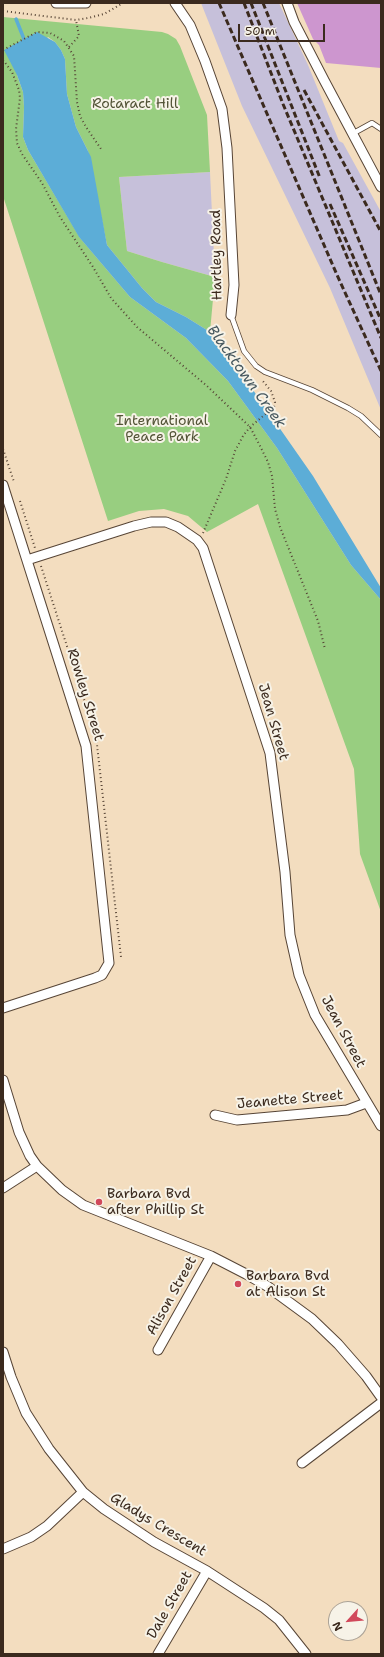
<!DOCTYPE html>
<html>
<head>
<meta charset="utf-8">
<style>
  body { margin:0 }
  #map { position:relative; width:384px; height:1657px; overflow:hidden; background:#f3ddbf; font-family:"Shantell Sans",sans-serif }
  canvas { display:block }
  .frame { position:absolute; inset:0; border:4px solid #3b2a1e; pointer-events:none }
  .north { position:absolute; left:328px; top:1601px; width:40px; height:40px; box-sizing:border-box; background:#f7f3e8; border:1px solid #aca397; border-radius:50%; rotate:243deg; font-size:11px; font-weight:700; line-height:16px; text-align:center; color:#3b2a1e }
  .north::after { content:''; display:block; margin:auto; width:14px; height:18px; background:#d1495b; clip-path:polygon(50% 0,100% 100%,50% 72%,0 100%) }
  .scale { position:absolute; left:238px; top:24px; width:87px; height:18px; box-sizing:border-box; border:2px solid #3b2a1e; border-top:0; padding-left:5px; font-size:12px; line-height:14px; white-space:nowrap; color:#3b2a1e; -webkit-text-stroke:3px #f7f3e8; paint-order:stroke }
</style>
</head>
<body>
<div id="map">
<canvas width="384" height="1657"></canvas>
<div class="frame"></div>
<div class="north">N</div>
<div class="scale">50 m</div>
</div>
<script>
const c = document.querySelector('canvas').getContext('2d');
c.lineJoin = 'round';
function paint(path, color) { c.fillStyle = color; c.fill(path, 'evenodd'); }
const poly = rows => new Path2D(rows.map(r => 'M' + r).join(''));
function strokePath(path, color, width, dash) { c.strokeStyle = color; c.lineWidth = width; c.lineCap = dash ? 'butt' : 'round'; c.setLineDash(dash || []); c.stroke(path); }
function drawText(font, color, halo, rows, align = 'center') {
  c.font = font + ' "Shantell Sans",sans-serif'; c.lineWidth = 4; c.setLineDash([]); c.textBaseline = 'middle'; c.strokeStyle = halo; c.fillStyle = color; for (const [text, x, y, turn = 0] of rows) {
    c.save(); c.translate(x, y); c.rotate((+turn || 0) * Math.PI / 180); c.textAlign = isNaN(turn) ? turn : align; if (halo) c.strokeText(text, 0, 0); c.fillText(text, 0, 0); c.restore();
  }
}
const industrial = poly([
  [201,3,279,3,308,65,339,141,343,143,381,212,381,410,330,288,242,106],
  [210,172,215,277,162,262,127,251,119,177]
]);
const green = poly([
  [3,17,162,32,168,34,176,39,180,46,207,115,210,172,119,177,127,251,162,262,215,277,210,332,186,317,156,302,142,288,107,245,88,151,76,127,67,94,65,59,61,50,55,42,48,37,17,75,23,92,24,107,23,137,28,150,80,238,130,297,186,338,228,381,277,448,351,565,381,600,381,912,360,854,354,769,258,504,207,532,188,516,164,509,139,511,108,521,3,196]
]);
const water = poly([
  [37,32,55,42,61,50,65,59,67,94,76,127,91,157,107,245,142,288,156,302,186,317,210,332,230,357,313,476,381,588,381,600,351,565,277,448,228,381,186,338,130,297,79,237,28,150,23,137,24,107,23,92,17,75,4,50]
]);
const stream = poly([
  [16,19,24,39,27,41]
]);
const building = poly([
  [297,3,380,3,380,16,381,16,381,68,326,63,319,45,313,39]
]);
const path = poly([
  [3,11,76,20,88,18,104,14,123,3],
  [69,47,79,36,76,20],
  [3,50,37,32,50,33,64,41,74,56,77,102,80,116,86,127,101,149],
  [3,60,12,72,19,90,20,98,16,129,17,143,22,154,42,183,60,217,93,267,111,298,137,327,207,386,250,427,258,442,268,462,272,476,275,509,280,527,318,621,325,649],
  [3,449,14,482],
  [20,501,35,548],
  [203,533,226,479,235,451,243,436,250,427,274,407,275,402,271,391,262,380],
  [41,566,96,736,121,957]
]);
const lane = poly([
  [352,134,372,123,381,129],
  [231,315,244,351,256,366,265,372,312,390,348,408,361,416,381,435]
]);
const street = poly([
  [56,3,86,3],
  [175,3,190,25,205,61,222,109,227,148,234,285,231,315],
  [287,3,294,22,324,80,381,187],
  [3,485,86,746,109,963,102,975,95,978,3,1008],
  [27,560,134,526,151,522,166,522,178,527,197,540,203,548,270,753,285,872,290,935,299,975,315,1015,381,1126],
  [3,1080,19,1132,30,1156,37,1166,62,1190,83,1205,211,1256,246,1274,267,1286,312,1319,338,1344,366,1376,381,1397],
  [215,1115,237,1120,347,1110,366,1103],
  [3,1188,37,1166],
  [158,1350,211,1256],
  [3,1352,11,1377,26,1413,49,1449,83,1492,104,1509,154,1542,207,1571,264,1608,279,1620,306,1654],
  [302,1463,381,1403],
  [3,1549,31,1537,47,1526,83,1492],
  [158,1654,207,1571]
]);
const rail = poly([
  [219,3,337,275,381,371],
  [244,3,283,104,381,338],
  [251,3,320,178],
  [263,3,381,295],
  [304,90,381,232],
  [330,204,381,320]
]);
const markers = [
  [99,1202,4,"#d1495b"],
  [238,1284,4,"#d1495b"]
];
const parkNames = [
  ["Rotaract Hill",135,104],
  ["International",162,421],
  ["Peace Park",162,437]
];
const streetNames = [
  ["Hartley Road",217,255,-91],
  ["Rowley Street",85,695,73],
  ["Jean Street",273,722,74],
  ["Jean Street",343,1032,62],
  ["Jeanette Street",290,1100,-5],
  ["Alison Street",172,1296,-61],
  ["Gladys Crescent",158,1525,31],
  ["Dale Street",170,1605,-60]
];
const poiNames = [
  ["Barbara Bvd",107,1194],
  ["after Phillip St",107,1210],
  ["Barbara Bvd",246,1276],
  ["at Alison St",246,1292]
];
const waterNames = [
  ["Blacktown Creek",246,377,54]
];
paint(industrial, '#c6c0da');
paint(green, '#98ce80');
paint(water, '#5cadd7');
strokePath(stream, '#5cadd7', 3.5);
paint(building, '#cd96cf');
strokePath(lane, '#574536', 6);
strokePath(street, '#574536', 11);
strokePath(path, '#574536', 2, [1, 3]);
strokePath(lane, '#fff', 4.5);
strokePath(street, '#fff', 9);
strokePath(rail, '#3b2a1e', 3, [6, 3]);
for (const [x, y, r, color] of markers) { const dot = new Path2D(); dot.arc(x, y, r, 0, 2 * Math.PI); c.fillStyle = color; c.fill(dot); strokePath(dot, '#f7f3e8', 1.5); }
drawText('14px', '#525336', '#f7f3e8', parkNames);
drawText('14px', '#3b2a1e', '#f7f3e8', streetNames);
drawText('14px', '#3b2a1e', '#f7f3e8', poiNames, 'left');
drawText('italic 15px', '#47585f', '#f7f3e8', waterNames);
</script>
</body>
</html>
